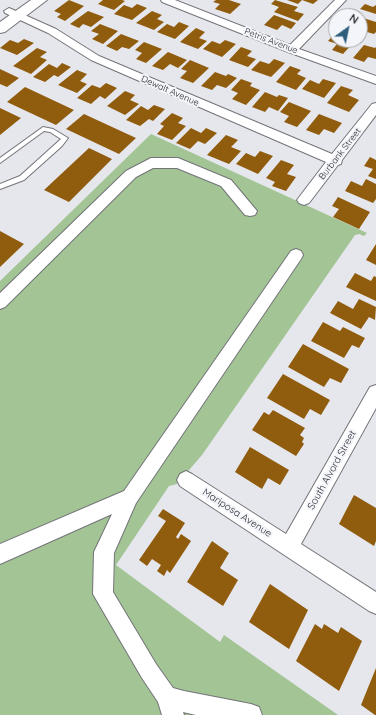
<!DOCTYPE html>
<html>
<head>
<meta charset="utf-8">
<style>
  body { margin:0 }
  #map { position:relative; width:376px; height:715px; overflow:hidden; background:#e6e7ec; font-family:Quicksand,sans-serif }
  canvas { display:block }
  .north { position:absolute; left:328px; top:8px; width:40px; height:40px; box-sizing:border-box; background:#f3f5fa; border:1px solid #a3a5a8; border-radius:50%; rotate:33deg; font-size:11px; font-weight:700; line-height:16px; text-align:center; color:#2b2c2d }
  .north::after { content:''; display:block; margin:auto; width:14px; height:18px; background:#2e5d7c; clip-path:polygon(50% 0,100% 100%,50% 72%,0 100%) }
</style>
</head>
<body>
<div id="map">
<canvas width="376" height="715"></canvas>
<div class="north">N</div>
</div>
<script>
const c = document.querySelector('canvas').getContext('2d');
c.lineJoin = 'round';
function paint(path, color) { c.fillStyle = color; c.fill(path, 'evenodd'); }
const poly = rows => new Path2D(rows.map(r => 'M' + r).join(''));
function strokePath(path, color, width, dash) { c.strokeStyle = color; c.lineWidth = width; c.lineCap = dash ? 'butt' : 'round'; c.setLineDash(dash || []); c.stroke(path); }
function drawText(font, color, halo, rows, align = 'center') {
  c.font = font + ' Quicksand,sans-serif'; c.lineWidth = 4; c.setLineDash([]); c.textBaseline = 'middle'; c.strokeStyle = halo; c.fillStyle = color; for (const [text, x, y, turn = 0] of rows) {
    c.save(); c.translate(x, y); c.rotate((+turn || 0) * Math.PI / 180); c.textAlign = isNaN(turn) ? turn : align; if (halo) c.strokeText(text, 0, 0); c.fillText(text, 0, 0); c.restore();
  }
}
const green = poly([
  [151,134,367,233,364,236,359,234,355,235,202,455,177,484,169,486,116,565,220,642,224,635,338,715,0,715,0,281]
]);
const building = poly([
  [69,0,84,6,65,21,57,17,61,14,54,11],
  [103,0,122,0,125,1,114,10,98,4],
  [216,0,229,0,241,4,230,14,215,9,220,4,213,2],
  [275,0,298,7,294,11,304,14,298,21,274,12,279,7,271,4],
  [287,0,318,0,313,4,302,0,298,4],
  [137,4,147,8,132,20,114,14,124,5,132,8],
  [365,4,373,7,376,5,376,14,360,9],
  [88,11,104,17,91,27,83,24,79,28,70,24],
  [152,11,162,15,157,19,164,22,154,30,136,23],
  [274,15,296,23,291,29,282,25,277,30,264,25],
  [360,17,376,22,376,32,374,34,360,30],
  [179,22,189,26,175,39,157,32,167,24,174,27],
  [100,24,118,31,103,44,92,39,99,34,91,31],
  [196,28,205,32,199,38,207,41,198,49,180,42],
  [335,33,336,40,355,41,343,54,332,50,337,44,328,41],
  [121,34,139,41,129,49,122,47,117,51,106,46],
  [24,39,34,43,17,55,0,48,10,40,18,43],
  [225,40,236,44,222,57,203,49,212,41,220,44],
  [144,42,162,49,146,63,136,59,142,53,135,50],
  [364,45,375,48,376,47,376,59,368,57,364,62,353,58],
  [241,47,252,51,247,56,256,59,248,67,229,60],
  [37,48,47,52,40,57,47,60,31,74,13,66],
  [168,52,187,60,178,68,170,64,163,70,152,66],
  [274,59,285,63,271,77,251,70,260,61,269,64],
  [190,60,209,68,193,83,180,78,187,71,181,69],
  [62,63,71,67,58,77,54,75,45,82,33,77,49,64,57,68],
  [290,66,301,70,297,74,306,78,296,90,276,82],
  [0,69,19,78,7,87,0,84],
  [77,70,87,74,80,81,87,84,77,93,58,85],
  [215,72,226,76,228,74,237,78,226,88,217,85,212,90,201,86],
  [241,79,252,83,250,86,260,90,246,105,232,99,238,93,231,90],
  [323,79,336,83,324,98,302,89,310,80,319,84],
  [106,83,117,88,105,99,100,96,91,104,77,98,92,85,100,88],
  [341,86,353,90,348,95,359,100,349,112,327,103],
  [25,87,74,110,56,125,7,102],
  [125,91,135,95,130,100,139,104,125,115,107,106],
  [265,92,277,97,279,95,288,98,278,111,269,107,265,112,252,107],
  [289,102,311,111,297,127,284,122,289,116,280,112],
  [154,105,165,109,153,121,149,119,140,126,126,120,141,106,148,110],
  [0,108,21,118,0,135],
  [172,113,183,118,178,123,186,126,172,140,157,134,164,126,160,124],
  [84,114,136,138,119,154,66,129],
  [319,114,342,123,334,133,324,129,319,135,306,130],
  [191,128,201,133,206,128,217,133,205,144,198,141,190,149,176,143],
  [226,135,238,140,231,147,241,151,229,164,207,155],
  [89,148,112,159,69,202,44,190],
  [260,151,273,156,258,174,236,164,246,153,255,157],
  [370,157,376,160,376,179,368,176,373,169,364,166],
  [281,160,294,165,287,174,296,177,286,191,272,186,275,182,266,178],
  [366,179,376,184,376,199,373,203,345,191,351,181,362,186],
  [338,197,370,212,359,229,333,217,339,209,332,206],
  [0,231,24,244,0,267],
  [376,244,376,265,366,260],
  [355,273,371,281,374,276,376,277,376,301,346,287],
  [359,299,376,307,375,320,369,317,361,329,330,313,338,301,353,309],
  [323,322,340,331,343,327,365,338,359,348,352,345,344,358,311,341],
  [303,344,349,369,341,383,330,378,324,387,288,367],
  [283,374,330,400,321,415,310,409,304,419,267,398],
  [273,410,305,428,300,435,304,438,302,442,304,444,296,456,252,430,264,412,269,415],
  [250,447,289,470,280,485,268,478,262,489,235,472],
  [354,495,376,508,376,541,374,546,339,524],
  [163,509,185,523,176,537,178,539,181,534,191,541,170,573,167,570,164,576,157,571,161,565,152,559,147,566,139,560,166,521,158,516],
  [212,541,229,553,220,568,238,580,223,606,187,582],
  [270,584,308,610,289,649,249,622],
  [315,624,322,629,324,624,338,633,341,627,362,641,339,691,296,661],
  [376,668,376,715,375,715,361,705]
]);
const lane = poly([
  [43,127,53,129,68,138,62,146,24,180,0,189,0,184,20,176,61,139,50,132,44,131,0,163,0,158,43,127]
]);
const street = poly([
  [161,0,175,0,290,45,335,0,346,0,299,49,376,76,376,84,288,52,162,2,161,0],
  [9,8,56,29,99,56,332,154,372,104,376,103,376,115,342,160,341,164,338,165,309,203,304,205,299,203,297,200,326,162,91,60,48,33,5,13,4,11,9,8],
  [151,158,178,158,231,180,257,211,255,215,250,216,245,215,221,186,177,168,153,168,136,177,5,307,0,309,0,293,126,171,151,158],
  [296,249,301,251,303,255,301,259,136,503,114,553,113,592,156,664,173,688,184,691,251,704,259,707,262,715,196,715,183,712,184,715,162,715,158,702,142,678,93,594,94,552,112,514,0,564,0,544,124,491,291,251,296,249],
  [376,385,376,408,301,544,376,592,376,614,369,611,180,486,177,480,180,474,186,471,192,474,286,534,370,387,376,385]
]);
const secondary = poly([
  [31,0,47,0,5,32,0,33,0,22,31,0]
]);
const farStreetnames = [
  ["Petris Avenue",271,41,21],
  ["Dewalt Avenue",170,91,24],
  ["Burbank Street",340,154,-52]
];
const streetNames = [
  ["South Alvord Street",332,470,-61],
  ["Mariposa Avenue",237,513,33]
];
paint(green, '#a3c494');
paint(building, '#905c0e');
strokePath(lane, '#737479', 2);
strokePath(street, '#737479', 2);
strokePath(secondary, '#737479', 2);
paint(lane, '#fff');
paint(street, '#fff');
paint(secondary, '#fff');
drawText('9px', '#2b2c2d', '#f3f5fa', farStreetnames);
drawText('10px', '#2b2c2d', '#f3f5fa', streetNames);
</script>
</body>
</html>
